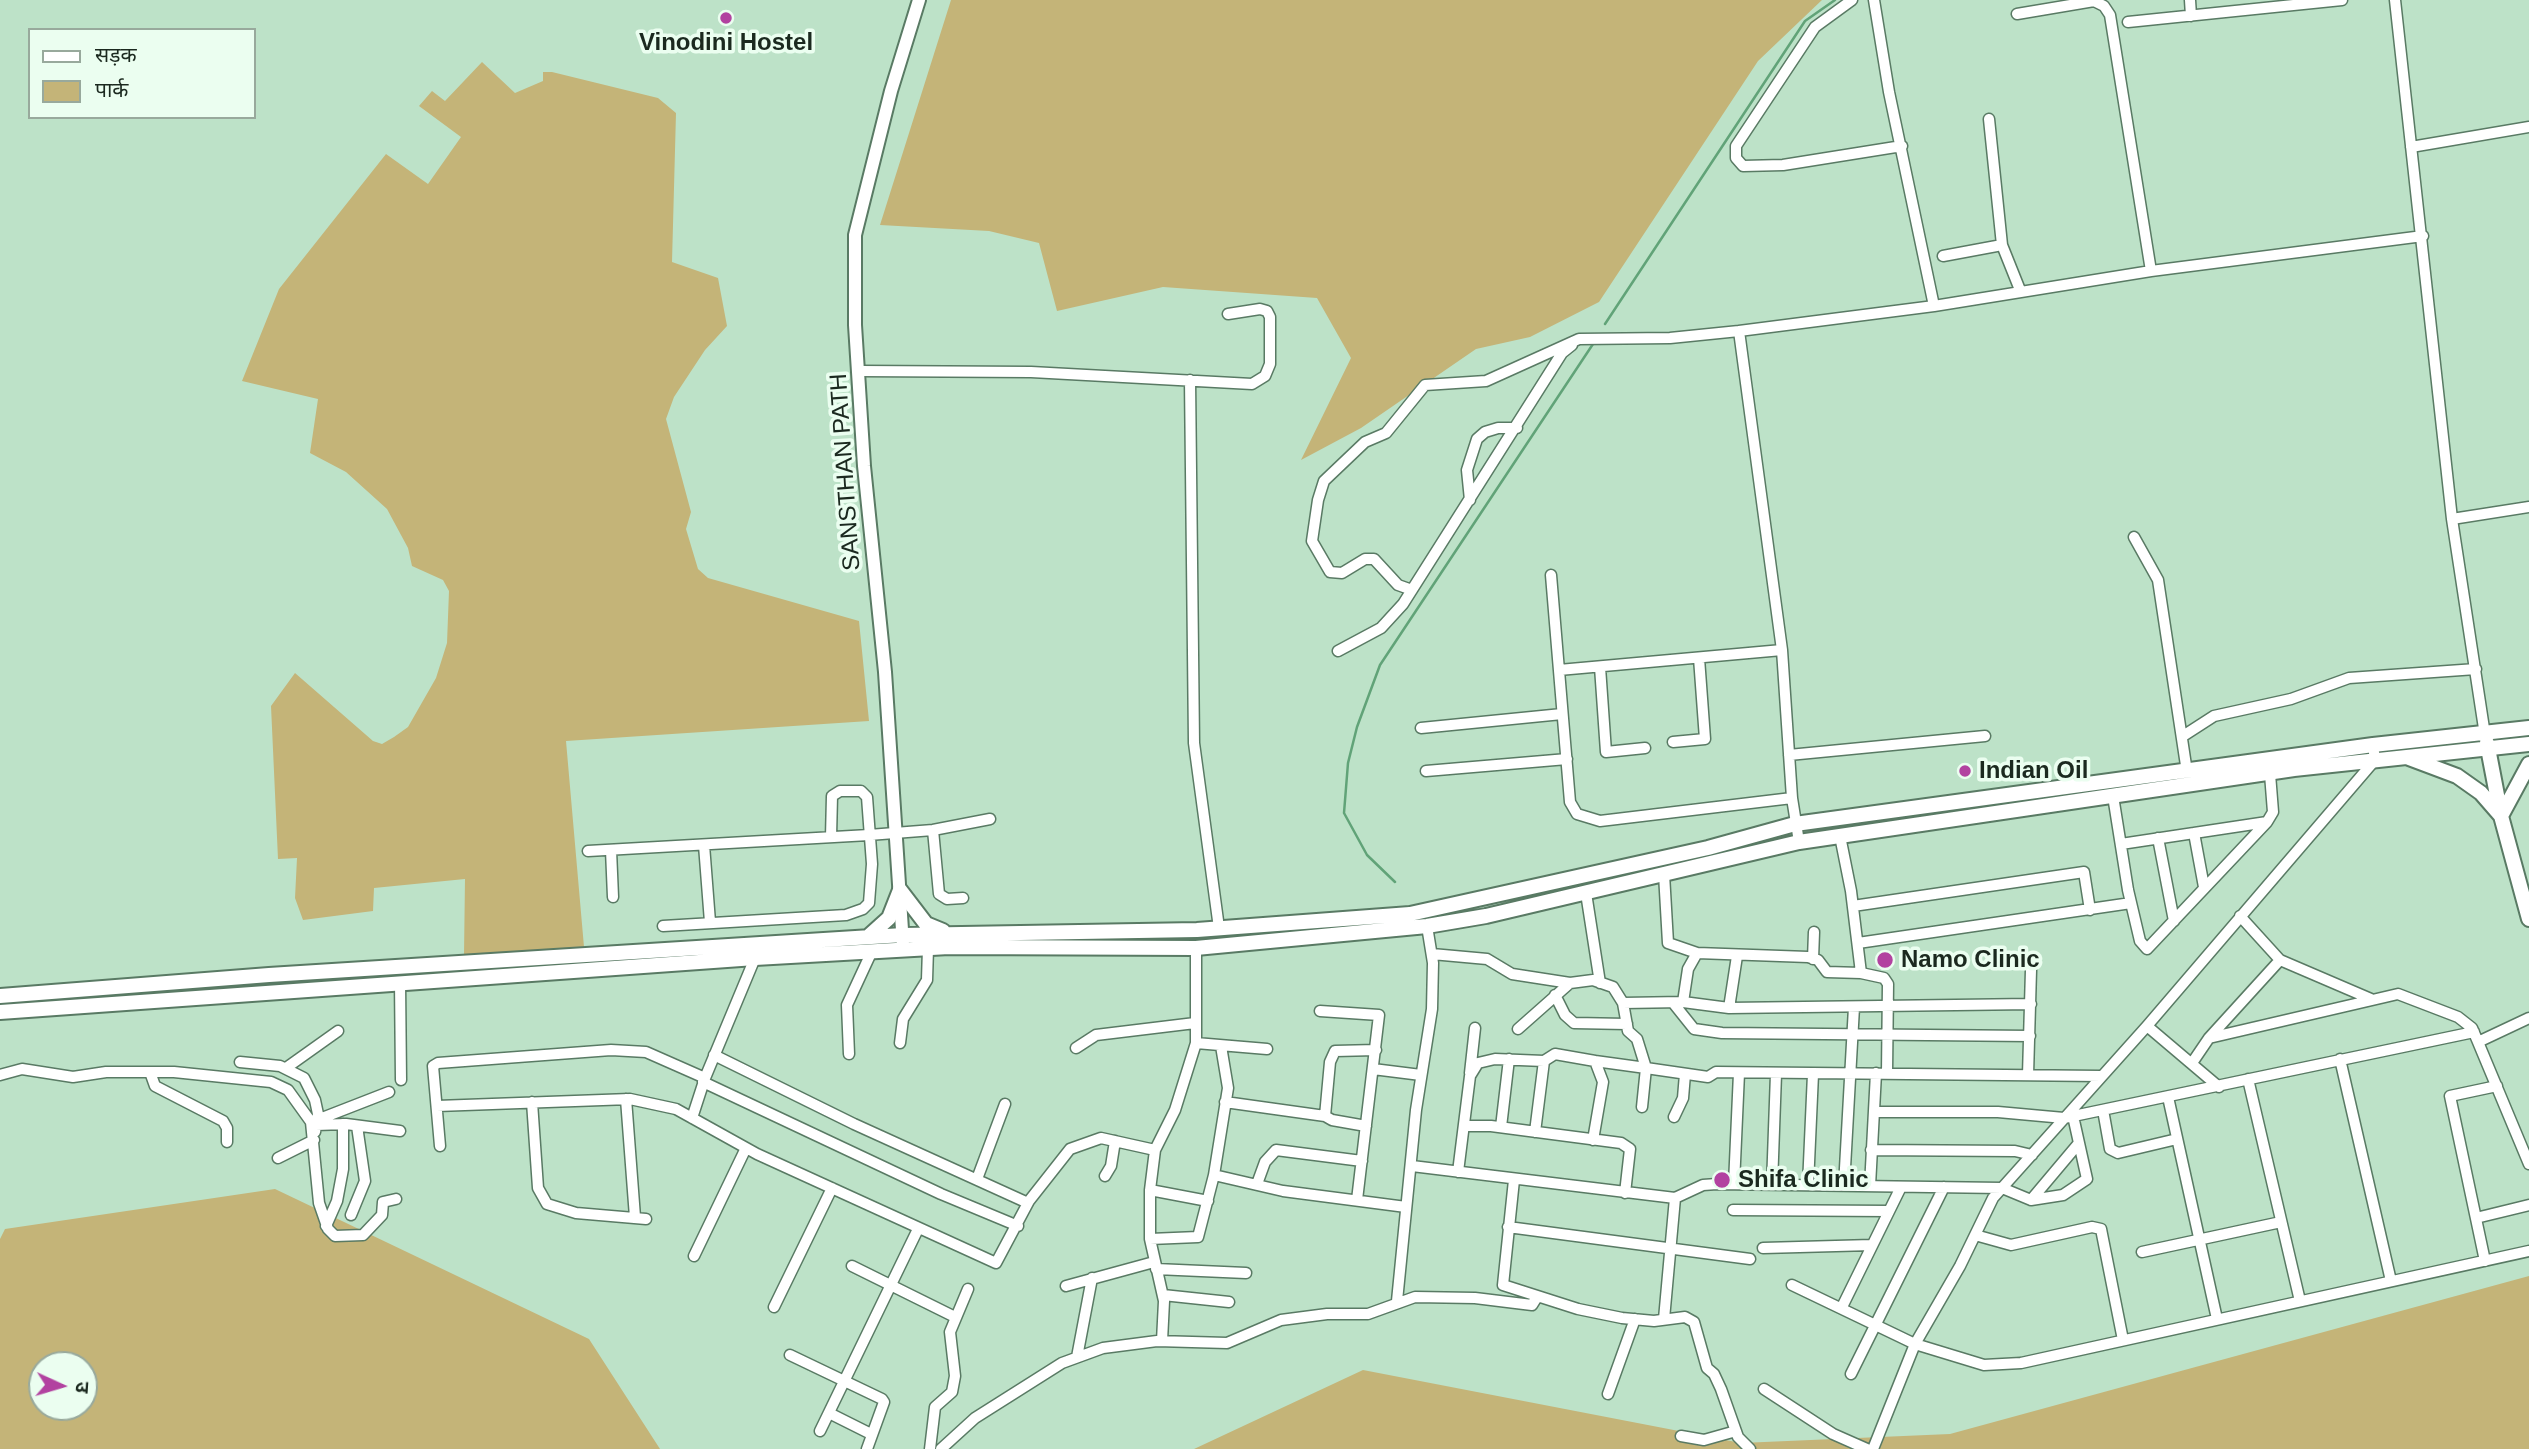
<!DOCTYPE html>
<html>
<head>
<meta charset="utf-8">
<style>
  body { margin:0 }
  #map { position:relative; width:2529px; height:1449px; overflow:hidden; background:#bde2c8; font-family:Arial,"Noto Sans Devanagari",sans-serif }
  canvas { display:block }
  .legend { position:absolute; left:28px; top:28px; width:228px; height:91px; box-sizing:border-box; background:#ebfef0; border:2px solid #98a99c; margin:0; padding:9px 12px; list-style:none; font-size:21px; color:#1b291f }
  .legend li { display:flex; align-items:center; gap:14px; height:35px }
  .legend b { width:35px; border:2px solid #98a99c }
  .north { position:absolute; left:28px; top:1351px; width:70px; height:70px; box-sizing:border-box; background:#ebfef0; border:2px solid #98a99c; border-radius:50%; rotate:94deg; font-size:19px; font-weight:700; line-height:28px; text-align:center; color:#1b291f }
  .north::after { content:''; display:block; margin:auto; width:24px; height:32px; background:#b242a0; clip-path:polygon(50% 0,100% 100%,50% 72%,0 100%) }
</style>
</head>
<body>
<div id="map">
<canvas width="2529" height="1449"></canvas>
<ul class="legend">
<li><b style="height:9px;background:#fff"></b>सड़क</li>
<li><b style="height:19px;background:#c4b478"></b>पार्क</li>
</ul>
<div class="north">उ</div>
</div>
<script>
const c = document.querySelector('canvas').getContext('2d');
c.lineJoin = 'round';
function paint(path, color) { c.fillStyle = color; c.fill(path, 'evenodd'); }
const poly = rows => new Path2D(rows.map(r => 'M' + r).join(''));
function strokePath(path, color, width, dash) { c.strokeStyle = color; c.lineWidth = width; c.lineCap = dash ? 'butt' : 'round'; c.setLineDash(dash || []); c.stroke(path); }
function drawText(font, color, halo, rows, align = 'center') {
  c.font = font + ' Arial,sans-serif'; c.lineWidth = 7; c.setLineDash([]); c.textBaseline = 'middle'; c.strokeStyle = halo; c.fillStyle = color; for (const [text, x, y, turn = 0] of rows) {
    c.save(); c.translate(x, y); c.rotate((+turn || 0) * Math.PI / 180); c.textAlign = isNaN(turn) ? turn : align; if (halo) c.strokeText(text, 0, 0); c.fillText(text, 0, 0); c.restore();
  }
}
const green = poly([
  [951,0,1822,0,1758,61,1599,302,1530,337,1476,349,1361,428,1301,460,1351,358,1317,298,1163,287,1057,311,1039,243,989,231,880,225],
  [482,62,515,93,543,81,543,72,552,72,658,98,676,113,672,262,718,278,727,326,705,350,674,397,666,419,691,512,686,529,698,569,708,578,859,621,869,721,566,741,584,947,464,955,465,879,374,888,373,911,303,920,295,898,297,858,278,859,271,706,295,673,373,741,382,744,394,737,408,727,436,678,447,643,449,591,443,580,412,566,408,548,387,509,346,472,310,453,318,399,242,381,279,289,386,154,428,184,461,137,419,106,432,91,445,101],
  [275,1189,589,1339,660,1449,0,1449,0,1239,5,1229],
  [42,1365,84,1365,84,1407,42,1407],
  [2529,1276,2529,1449,1194,1449,1363,1370,1741,1443,1950,1434]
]);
const stream = poly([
  [1605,324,1805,21,1835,0],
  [1395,882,1367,855,1344,813,1348,763,1357,727,1380,665,1593,344]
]);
const minor = poly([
  [1852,0,1815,27,1736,146,1736,158,1743,166,1783,165,1902,146],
  [1874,0,1889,92,1934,306],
  [2190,0,2191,16],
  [2395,0,2452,519,2485,735],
  [2017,14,2094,1,2104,6,2110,15,2151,271],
  [2128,22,2342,0],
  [1989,119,2002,245,2020,290],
  [2411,147,2529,127],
  [1943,256,2002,245],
  [860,371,1031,372,1252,384,1265,376,1270,364,1270,317,1267,311,1260,309,1228,314],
  [1190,380,1194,743,1219,928],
  [1470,500,1467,470,1477,439,1485,432,1498,428,1517,428],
  [2452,519,2529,507],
  [2134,537,2158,580,2187,772],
  [1551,575,1570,802,1577,814,1600,821,1792,798],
  [1412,590,1398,585,1374,559,1365,559,1342,573,1330,572,1312,541,1318,500,1324,481,1365,442,1386,433,1425,385,1486,381,1579,339,1670,338,1739,331],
  [1338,651,1381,628,1403,604,1562,353,1572,345],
  [1600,667,1606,752,1645,748],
  [1559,670,1782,650],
  [1421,728,1562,714],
  [2183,736,2214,716,2291,699,2349,678,2476,669],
  [1673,742,1705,739,1699,658],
  [1789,755,1985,736],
  [1426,771,1567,759],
  [2113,796,2128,890,2140,941,2147,949,2267,822],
  [933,830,939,894,947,899,963,898],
  [2194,833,2204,887],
  [1840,836,1851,891,1861,973],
  [2158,838,2174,921],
  [1799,842,1792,798,1782,650,1739,331,1934,306,2151,271,2423,236],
  [2121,844,2267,822,2273,812,2270,774],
  [704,845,710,922],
  [611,850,613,897],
  [588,851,869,835,933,830,990,819],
  [1664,874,1668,943,1697,953],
  [1586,893,1600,983],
  [1853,906,2084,872,2090,910],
  [2240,916,2280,960],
  [663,926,846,915,863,909,869,903,872,864,867,797,861,791,840,791,832,796,831,837],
  [1858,943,2131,903],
  [1432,954,1487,959,1512,974,1570,983],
  [1813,959,1814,932],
  [400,982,401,1080],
  [1555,995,1565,1015,1574,1023,1627,1024],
  [1683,1002,1688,969,1697,953,1808,957,1818,960,1827,972,1861,973,1884,978,1888,984,1887,1073],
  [1623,1003,1683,1002,1729,1008,2031,1004],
  [1674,1004,1694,1029,1722,1033,2030,1036],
  [1729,1008,1737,956],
  [1320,1011,1379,1015,1357,1200],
  [2147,1026,2219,1087],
  [1518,1029,1570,983,1593,980,1613,987,1623,1003,1628,1031,1637,1039,1646,1068,1708,1077,1716,1072,2101,1076],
  [2209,1038,2398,994,2458,1017,2472,1028,2478,1042,2529,1018],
  [2478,1042,2529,1164],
  [900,1043,903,1019,927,980,928,948],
  [1196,1043,1267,1049],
  [1076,1048,1096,1035,1195,1023],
  [849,1054,847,1005,872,951],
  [714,1055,854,1124,1028,1203],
  [2340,1059,2391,1281],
  [1544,1061,1555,1054,1595,1061,1603,1082,1593,1140],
  [1595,1061,1646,1068,1642,1107],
  [240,1062,280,1066,304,1078,315,1100,318,1114,315,1132],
  [2192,1063,2209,1038,2280,960,2371,999],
  [286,1068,338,1031],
  [1373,1069,1421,1075],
  [150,1072,155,1086,223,1121,227,1128,227,1142],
  [1470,1073,1475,1028],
  [0,1075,22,1069,73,1077,106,1072,174,1072,271,1082,288,1090,311,1122,319,1203,328,1229,335,1236,363,1235,382,1215,383,1202,396,1199],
  [2028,1075,2031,970],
  [2248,1079,2300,1301],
  [703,1082,941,1194,1018,1226],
  [2168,1097,2217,1319],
  [626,1099,635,1217],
  [532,1102,538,1188,547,1204,576,1213,646,1219],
  [1225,1102,1325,1116],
  [437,1106,630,1099,676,1109,757,1154,996,1263,1029,1201,1070,1149,1101,1138,1155,1150],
  [2103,1110,2110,1149,2118,1153,2177,1139],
  [1875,1112,1998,1112,2064,1118,2474,1032],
  [1674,1117,1683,1098,1685,1074],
  [692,1118,705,1078,755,958],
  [317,1120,389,1092],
  [316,1125,346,1124,400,1131],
  [1366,1126,1332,1120,1325,1116,1330,1062,1335,1051,1376,1050],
  [1465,1126,1491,1126,1621,1143,1630,1149,1625,1193],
  [1501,1127,1509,1059],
  [440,1146,433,1066,438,1063,611,1050,646,1052,705,1078],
  [1871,1150,2015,1151,2032,1155],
  [278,1158,314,1140],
  [1412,1166,1675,1198,1703,1185,1717,1184,2002,1188,2031,1200,2063,1195,2087,1179,2073,1116],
  [1458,1172,1470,1076,1478,1063,1495,1059,1544,1061,1535,1132],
  [1214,1175,1283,1191,1406,1207],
  [1105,1176,1111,1166,1115,1141],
  [977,1179,1005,1104],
  [1514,1180,1503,1285,1578,1309,1622,1318,1654,1321,1685,1317,1694,1322,1707,1368,1714,1374,1721,1389,1738,1437,1750,1449],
  [1257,1184,1265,1162,1276,1150,1362,1161],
  [1734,1184,1739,1073],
  [1772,1185,1776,1074],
  [1808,1185,1813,1074],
  [1844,1186,1854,1007],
  [1870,1186,1876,1073],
  [1150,1190,1208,1201],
  [2031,1200,2079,1143],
  [1733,1210,1889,1211],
  [351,1215,365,1181,357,1126],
  [2476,1218,2529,1205],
  [326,1226,337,1201,343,1169,343,1124],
  [1508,1227,1750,1259],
  [1975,1235,2011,1245,2092,1227,2101,1229,2123,1340],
  [1150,1239,1198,1237,1214,1175,1228,1088,1221,1046],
  [1763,1248,1872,1245],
  [2142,1252,2281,1222],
  [694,1256,746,1148],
  [2485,1261,2450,1096,2497,1086],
  [852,1266,955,1317],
  [1156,1269,1246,1273],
  [1792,1285,1915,1344,1984,1365,2021,1363,2529,1251],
  [1066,1286,1154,1262],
  [1163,1295,1229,1302],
  [1397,1301,1416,1110,1432,1009,1433,963,1427,926],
  [774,1307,832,1188],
  [1842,1307,1901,1187],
  [1664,1319,1675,1198],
  [1162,1341,1164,1301,1150,1239,1150,1190,1155,1150,1175,1110,1196,1043,1196,948],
  [790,1355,882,1399,884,1402,867,1449],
  [1077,1357,1092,1278],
  [1851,1374,1944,1187],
  [1764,1389,1833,1434,1867,1449],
  [1608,1394,1635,1319],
  [829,1413,871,1434],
  [820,1431,918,1229],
  [1681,1436,1704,1440,1736,1431],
  [930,1449,935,1407,952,1392,955,1376,950,1332,968,1289],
  [941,1449,975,1418,1062,1363,1103,1348,1157,1341,1227,1343,1281,1320,1327,1314,1368,1314,1415,1297,1475,1298,1532,1305,1537,1297],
  [1873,1449,1915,1344,1960,1266,1993,1198,2147,1026,2375,760,2373,745]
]);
const tertiary = poly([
  [903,945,885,672,864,466,855,325,855,235,891,91,919,0]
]);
const secondary = poly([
  [2487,743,2501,816,2529,919],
  [2409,758,2457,776,2481,793,2501,816,2529,764],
  [900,890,926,924,943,931],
  [869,936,889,918,900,890],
  [0,996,269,975,903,935,1197,930,1410,914,1708,848,1795,824,2373,745,2529,728],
  [0,1012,755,958,949,947,1196,948,1427,926,1486,916,1799,842,2294,769,2529,744]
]);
const markers = [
  [726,18,7,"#b242a0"],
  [1965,771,7,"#b242a0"],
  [1885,960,9,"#b242a0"],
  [1722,1180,9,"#b242a0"]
];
const poiNames = [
  ["Vinodini Hostel",726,43,"center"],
  ["Indian Oil",1979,771],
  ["Namo Clinic",1901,960],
  ["Shifa Clinic",1738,1180]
];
const streetNames = [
  ["SANSTHAN PATH",846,472,-94]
];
paint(green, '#c4b478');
strokePath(stream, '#61a378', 2.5);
strokePath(minor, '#597a64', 13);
strokePath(tertiary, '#597a64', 16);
strokePath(secondary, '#597a64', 18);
strokePath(minor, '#fff', 10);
strokePath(tertiary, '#fff', 12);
strokePath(secondary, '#fff', 14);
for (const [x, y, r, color] of markers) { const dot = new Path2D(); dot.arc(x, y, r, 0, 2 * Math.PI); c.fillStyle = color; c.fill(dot); strokePath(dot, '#ebfef0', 2.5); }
drawText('bold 24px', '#1b291f', '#ebfef0', poiNames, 'left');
drawText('24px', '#1b291f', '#ebfef0', streetNames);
</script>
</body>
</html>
